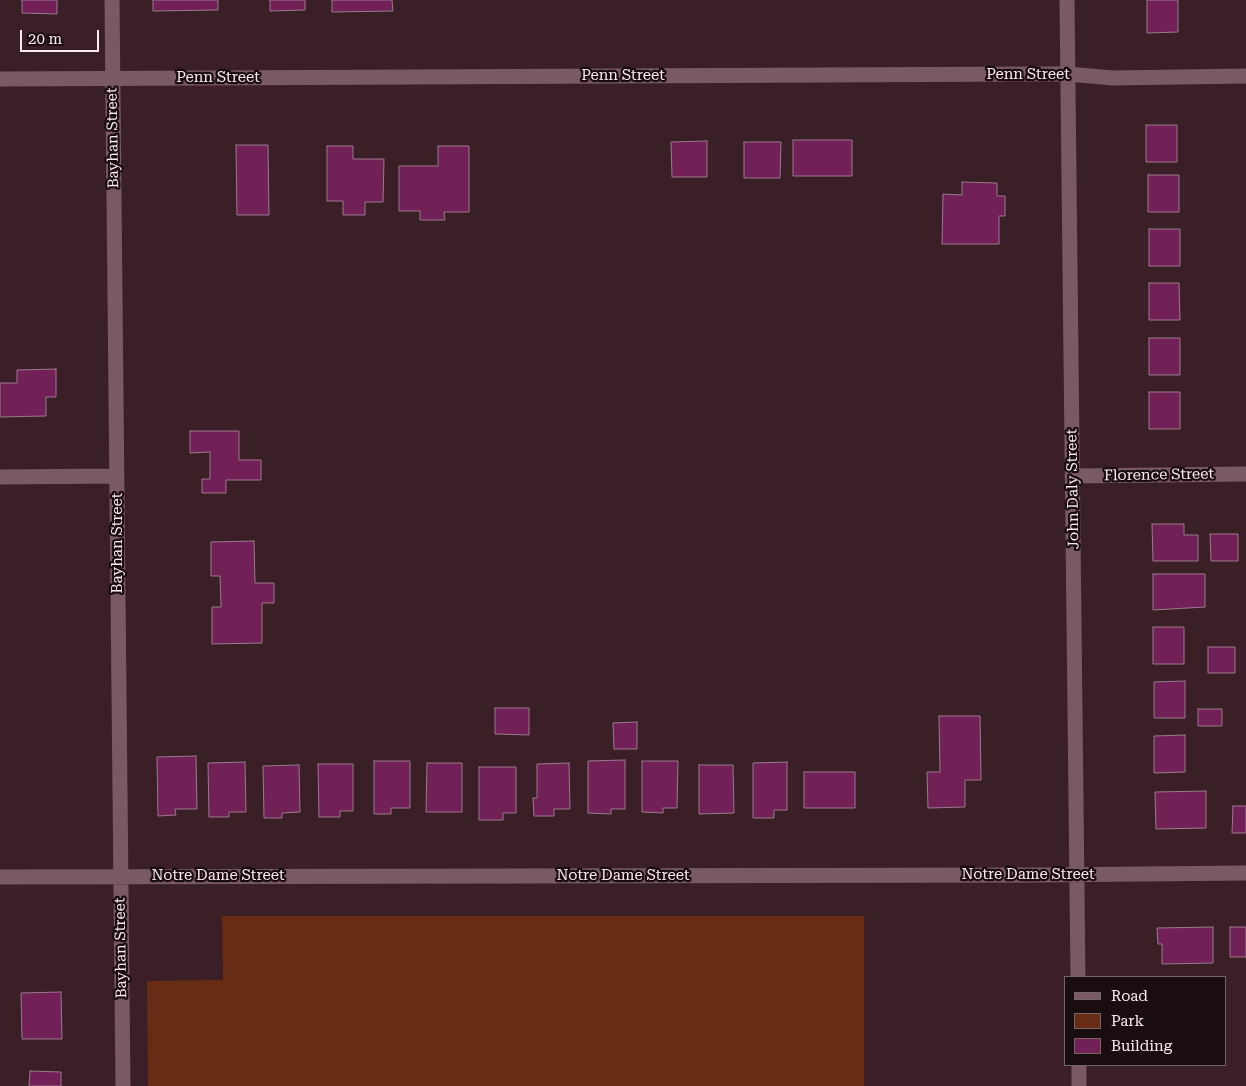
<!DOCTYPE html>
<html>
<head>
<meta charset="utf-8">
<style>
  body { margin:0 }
  #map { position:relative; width:1246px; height:1086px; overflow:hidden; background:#3a1f26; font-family:"Roboto Serif",serif }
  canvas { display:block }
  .legend { position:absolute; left:1064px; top:976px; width:162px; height:90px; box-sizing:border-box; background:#1a0d10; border:1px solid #756569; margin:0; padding:6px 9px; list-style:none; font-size:15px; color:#fdeaee }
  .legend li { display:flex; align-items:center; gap:10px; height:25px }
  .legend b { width:25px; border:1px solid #756569 }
  .scale { position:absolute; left:20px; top:30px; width:79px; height:22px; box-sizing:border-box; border:2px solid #fdeaee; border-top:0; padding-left:6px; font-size:15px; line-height:18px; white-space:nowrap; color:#fdeaee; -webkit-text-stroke:4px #1a0d10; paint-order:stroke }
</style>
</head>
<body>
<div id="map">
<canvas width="1246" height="1086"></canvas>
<ul class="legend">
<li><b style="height:6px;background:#7a5a62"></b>Road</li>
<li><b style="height:14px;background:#672c13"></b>Park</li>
<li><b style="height:14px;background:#722157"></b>Building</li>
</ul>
<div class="scale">20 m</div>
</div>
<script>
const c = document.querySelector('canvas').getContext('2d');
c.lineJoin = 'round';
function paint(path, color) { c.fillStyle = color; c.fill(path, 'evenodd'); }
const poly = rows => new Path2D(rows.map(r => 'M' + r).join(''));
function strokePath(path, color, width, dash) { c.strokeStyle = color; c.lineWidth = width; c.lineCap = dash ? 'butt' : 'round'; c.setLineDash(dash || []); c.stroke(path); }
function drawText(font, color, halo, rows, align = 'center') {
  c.font = font + ' "Roboto Serif",serif'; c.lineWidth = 4.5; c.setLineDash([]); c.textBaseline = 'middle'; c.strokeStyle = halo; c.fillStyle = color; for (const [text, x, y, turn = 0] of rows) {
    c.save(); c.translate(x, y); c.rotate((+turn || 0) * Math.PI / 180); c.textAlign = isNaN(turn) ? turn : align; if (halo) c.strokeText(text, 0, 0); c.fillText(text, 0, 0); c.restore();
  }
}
const green = poly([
  [222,916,864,916,864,1086,148,1086,147,981,223,980]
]);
const building = poly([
  [22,0,57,0,57,14,22,13,22,0],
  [153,0,218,0,218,10,153,11,153,0],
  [270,0,305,0,305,10,270,11,270,0],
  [332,0,392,0,393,11,332,12,332,0],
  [1147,0,1178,0,1178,32,1147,33,1147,0],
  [1146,125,1177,125,1177,162,1146,162,1146,125],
  [793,140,852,140,852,176,793,176,793,140],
  [707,141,707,177,672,177,671,142,707,141],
  [744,142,781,142,780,178,744,178,744,142],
  [236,145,268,145,269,215,237,215,236,145],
  [327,146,353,146,353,159,384,159,383,202,365,202,365,215,343,215,343,201,327,201,327,146],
  [438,146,469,146,469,212,444,212,445,220,420,220,420,211,399,211,399,166,438,166,438,146],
  [1148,175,1179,175,1179,212,1148,212,1148,175],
  [962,182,997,183,997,196,1005,196,1005,216,999,216,999,244,942,244,943,194,962,195,962,182],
  [1149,229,1180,229,1180,266,1149,266,1149,229],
  [1149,283,1179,283,1180,320,1149,320,1149,283],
  [1149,338,1180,338,1180,375,1149,375,1149,338],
  [56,369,56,397,46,397,46,416,0,417,0,383,17,383,17,370,56,369],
  [1149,392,1180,392,1180,429,1149,429,1149,392],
  [190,431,239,431,239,460,261,460,261,480,226,480,226,493,202,493,202,479,210,479,210,452,190,453,190,431],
  [1152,524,1184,524,1184,535,1198,535,1198,561,1153,561,1152,524],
  [1210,534,1238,534,1238,561,1211,561,1210,534],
  [254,541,255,583,274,583,274,603,262,603,262,643,212,644,212,607,221,607,220,576,211,576,211,542,254,541],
  [1153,574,1205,574,1205,607,1153,610,1153,574],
  [1153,627,1184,627,1184,664,1153,664,1153,627],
  [1208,647,1235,647,1235,673,1208,673,1208,647],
  [1185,681,1185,718,1154,718,1154,682,1185,681],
  [495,708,529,708,529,735,495,734,495,708],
  [1198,709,1222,709,1222,726,1198,726,1198,709],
  [939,716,980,716,981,780,965,780,965,807,928,808,927,772,940,772,939,716],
  [637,722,637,749,614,749,613,723,637,722],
  [1185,735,1185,772,1154,773,1154,736,1185,735],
  [196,756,197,809,175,809,176,815,158,816,157,757,196,756],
  [625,760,625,809,611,809,611,814,588,813,588,761,625,760],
  [374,761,410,761,410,808,391,808,391,814,374,814,374,761],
  [642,761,678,761,677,808,663,808,663,813,642,812,642,761],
  [245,762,246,812,229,812,229,817,209,817,208,763,245,762],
  [787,762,787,810,774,810,774,818,753,818,753,763,787,762],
  [427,763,462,763,462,812,426,812,427,763],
  [569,763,570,809,554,809,554,816,534,816,533,798,537,798,537,764,569,763],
  [318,764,353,764,353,811,340,811,340,817,319,817,318,764],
  [299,765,300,812,282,813,282,818,264,818,263,766,299,765],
  [699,765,733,765,734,813,699,814,699,765],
  [479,767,516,767,516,813,503,813,503,820,479,820,479,767],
  [804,772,855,772,855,808,804,808,804,772],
  [1206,791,1206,828,1156,829,1155,792,1206,791],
  [1233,806,1246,806,1246,833,1232,833,1233,806],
  [1213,927,1213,963,1162,964,1162,944,1158,944,1157,928,1213,927],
  [1230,927,1246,927,1246,957,1230,957,1230,927],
  [61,992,62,1039,22,1039,21,993,61,992],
  [30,1071,61,1072,61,1086,29,1086,30,1071]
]);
const street = poly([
  [112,0,123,1086],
  [1067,0,1078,977],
  [0,79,1029,74,1068,74,1113,78,1246,76],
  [1072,476,1246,474],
  [0,477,117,476],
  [0,877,1038,875,1246,873],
  [1079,1065,1079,1086]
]);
const streetNames = [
  ["Penn Street",1028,75],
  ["Penn Street",623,76],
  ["Penn Street",218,78],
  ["Bayhan Street",113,138,-91],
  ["Florence Street",1159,475,-1],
  ["John Daly Street",1073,489,-91],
  ["Bayhan Street",118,543,-90],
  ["Notre Dame Street",1028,875],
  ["Notre Dame Street",218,876],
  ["Notre Dame Street",623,876],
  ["Bayhan Street",121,948,-91]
];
paint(green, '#672c13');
paint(building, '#722157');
strokePath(building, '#997b8c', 1);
strokePath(street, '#7a5a62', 15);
drawText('15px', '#fdeaee', '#1a0d10', streetNames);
</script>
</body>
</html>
